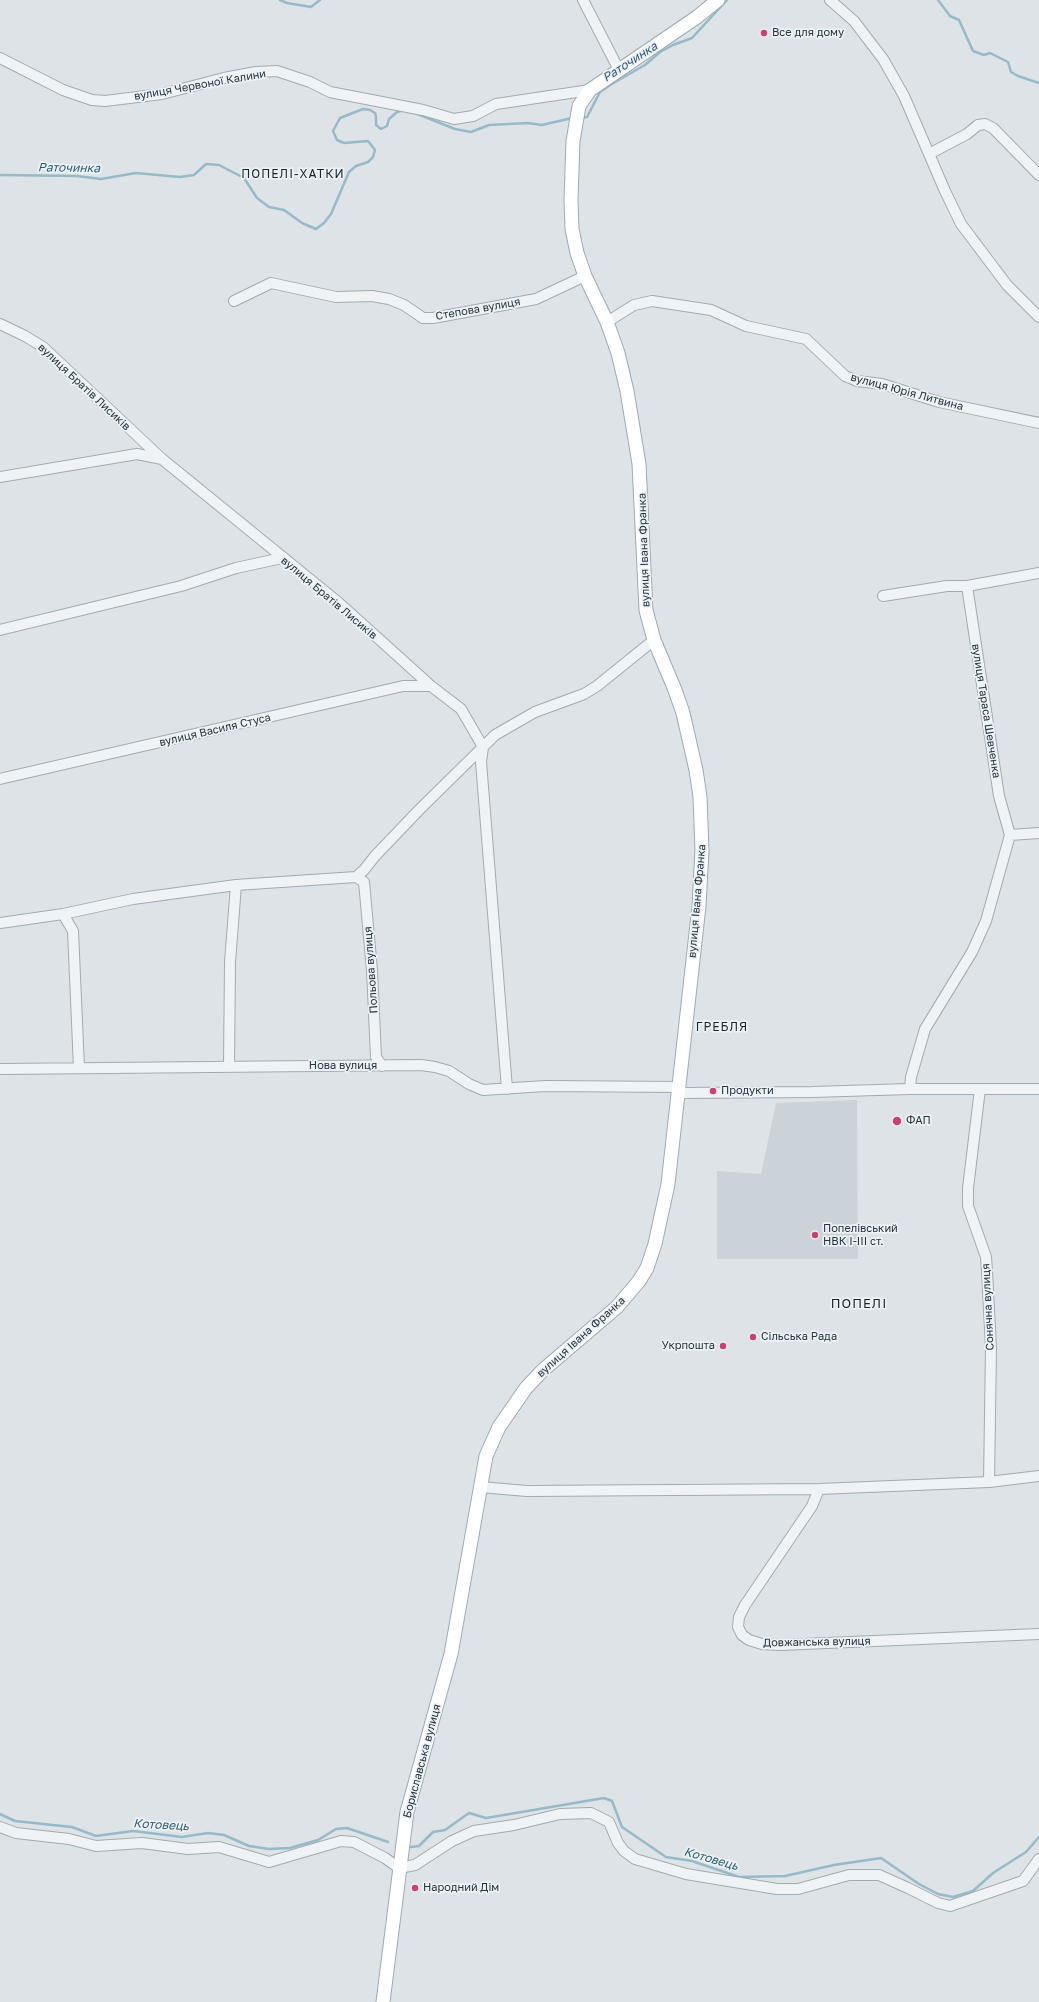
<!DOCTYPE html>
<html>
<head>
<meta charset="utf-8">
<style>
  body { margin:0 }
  canvas { display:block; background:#dde3e7 }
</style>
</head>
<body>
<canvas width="1039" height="2002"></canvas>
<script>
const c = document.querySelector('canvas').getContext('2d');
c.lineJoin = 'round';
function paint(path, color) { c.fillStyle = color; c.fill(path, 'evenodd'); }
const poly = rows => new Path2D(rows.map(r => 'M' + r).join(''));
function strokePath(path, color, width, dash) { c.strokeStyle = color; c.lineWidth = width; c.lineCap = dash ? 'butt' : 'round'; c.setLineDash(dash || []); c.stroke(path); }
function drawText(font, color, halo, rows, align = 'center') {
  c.font = font + ' "Golos Text",sans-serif'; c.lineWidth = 3.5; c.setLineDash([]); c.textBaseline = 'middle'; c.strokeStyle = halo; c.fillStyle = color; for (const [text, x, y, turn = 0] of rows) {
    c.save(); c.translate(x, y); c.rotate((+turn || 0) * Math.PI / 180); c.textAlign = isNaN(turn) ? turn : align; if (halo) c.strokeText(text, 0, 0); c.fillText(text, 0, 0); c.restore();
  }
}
const built = poly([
  [857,1100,858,1259,717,1259,717,1171,761,1174,776,1103]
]);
const stream = poly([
  [280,0,287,3,311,7,320,0],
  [938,0,950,16,959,20,973,51,984,55,990,53,1008,62,1011,72,1018,76,1039,83],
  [415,113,455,129,471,132,489,125,528,123,542,125,572,118],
  [581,118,587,117,600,92,610,85,645,65,660,52,673,45,692,38,727,0],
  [0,175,77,176,101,179,136,173,180,177,194,175,206,164,219,165,244,178,257,198,269,207,284,210,302,223,316,229,324,223,331,214,349,172,356,166,368,162,373,157,375,150,368,141,344,143,337,140,333,131,340,118,363,109,370,110,375,113,376,117,376,125,381,129,387,126,389,119,397,112,405,110],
  [0,1814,15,1821,72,1827,96,1836,133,1831,182,1837,208,1833,224,1835,249,1846,269,1849,290,1848,318,1840,336,1829,347,1828,388,1842],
  [411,1847,419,1846,433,1832,445,1830,469,1813,486,1818,604,1798,612,1801,622,1827,666,1857,692,1861,739,1877,785,1876,834,1865,881,1858,919,1884,938,1894,953,1897,973,1891,993,1873,1026,1852,1039,1837]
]);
const minor = poly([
  [583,0,619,70],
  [830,0,854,21,883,59,904,96,945,191,961,224,1007,285,1039,317],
  [0,58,63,90,92,100,105,101,162,94,224,78,256,72,277,71,310,82,330,92,423,110,454,119,473,116,496,104,590,90],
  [929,154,967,134,978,125,985,124,993,128,1039,175],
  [234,301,271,283,336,297,372,296,389,299,404,305,423,318,433,318,536,299,585,276],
  [607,322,634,305,652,301,711,310,746,326,806,339,845,376,857,381,882,384,939,402,1039,423],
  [0,324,25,336,43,347,162,459],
  [0,477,137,454,162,459,339,603,431,686,461,709,483,747,419,810,375,856,364,870,356,877,236,885,133,899,63,914,0,923],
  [883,596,947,586,967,586,1039,573],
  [0,630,181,586,236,568,282,558],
  [0,779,403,686,431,686],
  [1010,835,1039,833],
  [356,877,364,882,372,970,376,1057,382,1066],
  [63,914,73,931,79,1068],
  [229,1066,230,962,236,885],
  [0,1069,421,1065,435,1067,449,1071,469,1084,483,1090,545,1086,680,1087],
  [507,1089,481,762,483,747,495,735,535,712,584,694,597,686,654,640],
  [910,1089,911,1077,925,1029,972,952,986,921,1010,835,999,796,967,586],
  [980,1089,968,1188,968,1206,986,1257,987,1271,991,1348,989,1482],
  [679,1093,812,1092,910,1089,1039,1089],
  [480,1487,527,1491,819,1489,989,1482,1039,1476],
  [819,1489,812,1506,745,1605,739,1617,738,1627,742,1635,749,1640,762,1644,780,1645,1039,1634],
  [0,1827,16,1833,69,1839,96,1846,142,1843,188,1849,219,1847,269,1862,341,1841,354,1842,385,1858,399,1868,415,1865,452,1841,474,1831,514,1825,560,1814,591,1813,609,1822,618,1843,624,1851,635,1859,686,1874,777,1889,798,1889,849,1875,879,1875,908,1888,938,1903,950,1906,1023,1881,1039,1859]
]);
const major = poly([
  [383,2002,407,1812,451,1654,486,1456,499,1427,526,1388,543,1370,617,1307,639,1281,647,1268,655,1244,668,1184,699,906,702,850,700,797,696,770,683,713,675,690,654,640,646,610,639,464,627,391,618,353,607,322,585,276,577,253,572,229,571,200,573,141,579,106,590,90,697,17,718,0]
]);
const markers = [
  [764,33,4,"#cf3f75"],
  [713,1091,4,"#cf3f75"],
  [897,1121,5,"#cf3f75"],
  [815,1235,4,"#cf3f75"],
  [753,1337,4,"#cf3f75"],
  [723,1346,4,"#cf3f75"],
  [415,1888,4,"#cf3f75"]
];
const poiNames = [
  ["Все для дому",772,33],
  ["Продукти",721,1091],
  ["ФАП",906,1121],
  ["Попелівський",823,1229],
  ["НВК І-ІІІ ст.",823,1242],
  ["Сільська Рада",761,1337],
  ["Укрпошта",715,1346,"right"],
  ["Народний Дім",423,1888]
];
const streetNames = [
  ["вулиця Червоної Калини",200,85,-10],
  ["Степова вулиця",478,309,-10],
  ["вулиця Братів Лисиків",84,387,43],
  ["вулиця Юрія Литвина",907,392,15],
  ["вулиця Івана Франка",644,550,-92],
  ["вулиця Братів Лисиків",329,598,40],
  ["вулиця Тараса Шевченка",986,711,81],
  ["вулиця Василя Стуса",215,730,-13],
  ["вулиця Івана Франка",697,901,-85],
  ["Польова вулиця",371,970,-94],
  ["Нова вулиця",343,1066],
  ["Сонячна вулиця",988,1307,-93],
  ["вулиця Івана Франка",581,1337,-42],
  ["Довжанська вулиця",817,1642,-1],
  ["Бориславська вулиця",422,1761,-75]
];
const waterNames = [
  ["Раточинка",630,62,-33],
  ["Раточинка",69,168,1],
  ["Котовець",161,1825,3],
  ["Котовець",711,1859,16]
];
const neighbourhoodNames = [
  ["ПОПЕЛІ-ХАТКИ",293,174],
  ["ГРЕБЛЯ",722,1027]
];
const quarterNames = [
  ["ПОПЕЛІ",859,1304]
];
paint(built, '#cbd3d9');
strokePath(stream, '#97bac8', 2.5);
strokePath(minor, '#a2abb1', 12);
strokePath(major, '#9caab3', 15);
strokePath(minor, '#eff3f5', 10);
strokePath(major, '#fff', 13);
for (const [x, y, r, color] of markers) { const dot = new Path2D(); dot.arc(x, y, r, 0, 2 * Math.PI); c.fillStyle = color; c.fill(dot); strokePath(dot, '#ecf2f5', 1.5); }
drawText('11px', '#26343e', '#ecf2f5', poiNames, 'left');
drawText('11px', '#26343e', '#ecf2f5', streetNames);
drawText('italic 12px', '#305c72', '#ecf2f5', waterNames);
c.letterSpacing = '1px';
drawText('12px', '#19252e', '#ecf2f5', neighbourhoodNames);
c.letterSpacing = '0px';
c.letterSpacing = '1px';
drawText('13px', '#19252e', '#ecf2f5', quarterNames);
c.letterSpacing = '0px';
</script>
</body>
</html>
